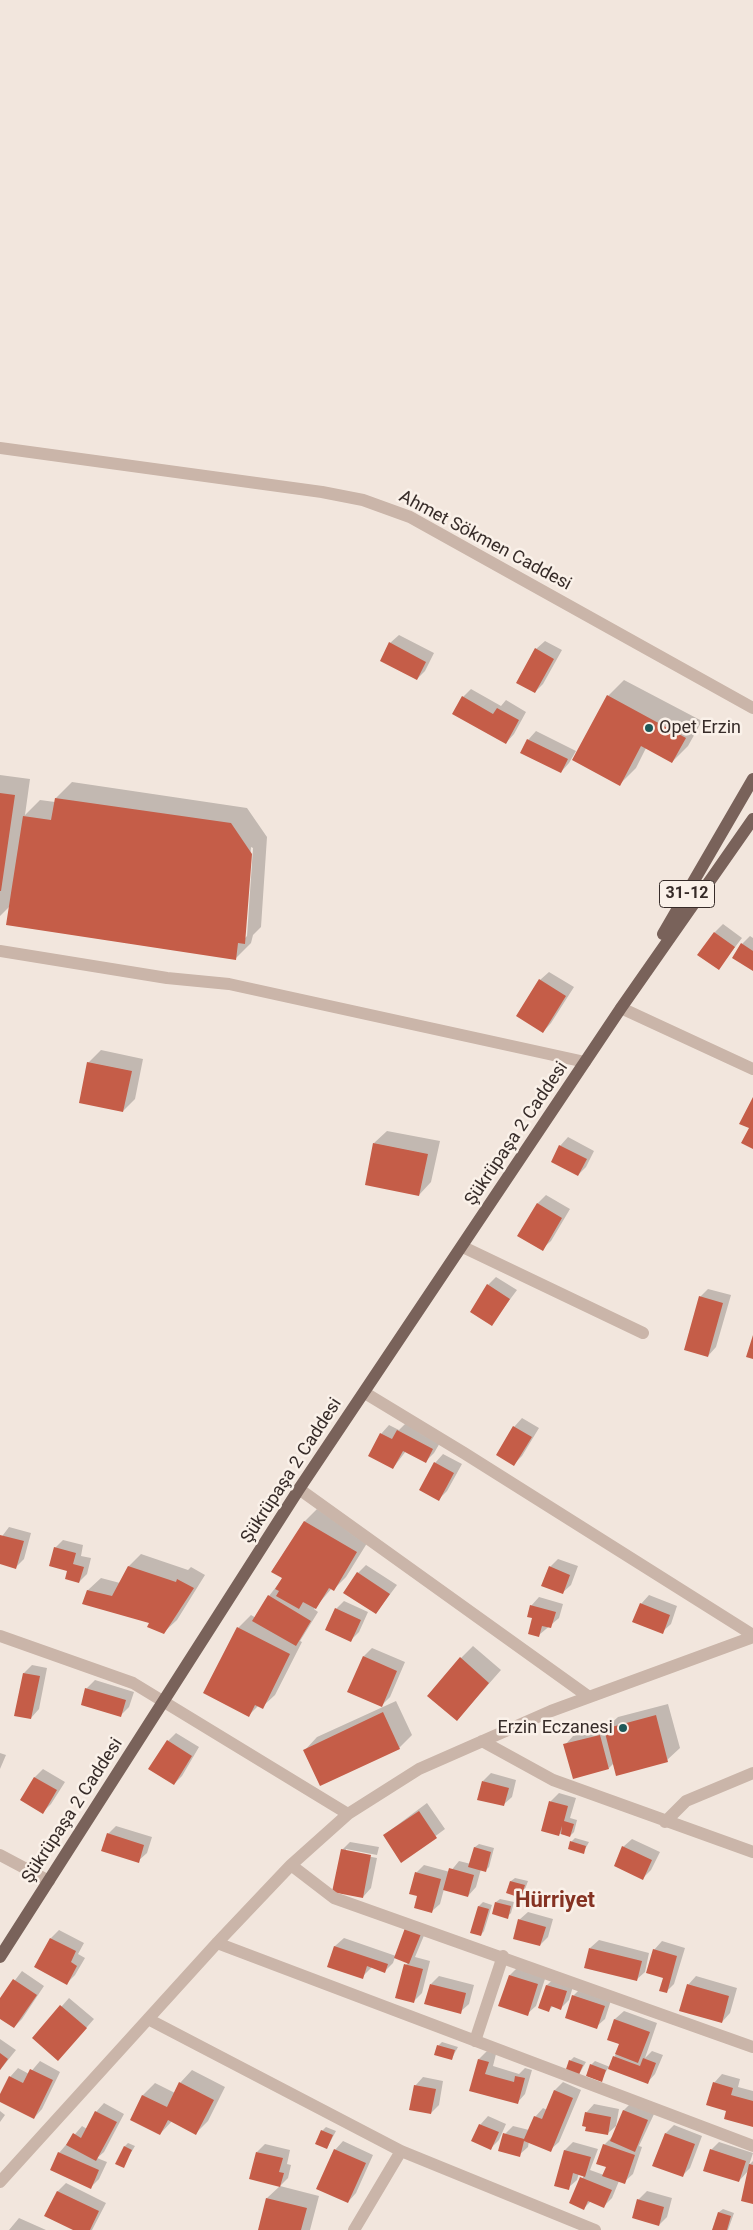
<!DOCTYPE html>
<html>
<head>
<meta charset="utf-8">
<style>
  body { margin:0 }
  canvas { display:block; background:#f2e6dd }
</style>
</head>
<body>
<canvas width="753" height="2230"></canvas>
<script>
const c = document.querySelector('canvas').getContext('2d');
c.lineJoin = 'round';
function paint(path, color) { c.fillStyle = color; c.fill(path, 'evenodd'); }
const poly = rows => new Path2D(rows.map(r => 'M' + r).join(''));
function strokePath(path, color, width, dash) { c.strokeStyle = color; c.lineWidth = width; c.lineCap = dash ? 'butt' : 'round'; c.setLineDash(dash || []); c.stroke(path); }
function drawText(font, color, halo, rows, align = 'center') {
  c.font = font + ' Roboto,sans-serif'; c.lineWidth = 5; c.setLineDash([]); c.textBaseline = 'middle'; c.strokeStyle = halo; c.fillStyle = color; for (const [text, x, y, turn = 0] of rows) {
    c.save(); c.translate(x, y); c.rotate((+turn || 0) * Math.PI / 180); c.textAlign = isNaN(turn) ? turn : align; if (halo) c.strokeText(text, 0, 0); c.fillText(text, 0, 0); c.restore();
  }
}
const shadow = poly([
  [399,635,434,653,425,671,417,679,390,643],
  [545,641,562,650,543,684,535,692,536,649],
  [624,680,702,721,688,746,672,762,646,748,636,768,620,784,608,696],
  [471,689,501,706,506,700,526,712,514,734,506,743,463,697],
  [536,731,576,751,569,763,561,772,528,740],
  [0,775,30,779,25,815,40,800,55,802,56,798,72,782,247,808,267,837,261,927,253,935,251,943,235,959,10,906,0,916],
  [251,847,253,848,247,936,244,939],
  [723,924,742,938,719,968,715,932],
  [750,936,753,938,753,970,742,944],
  [549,972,574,987,551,1023,543,1032,518,1016,540,980],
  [101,1050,143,1059,135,1099,123,1111,88,1063],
  [387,1131,440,1141,431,1182,419,1195,374,1143],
  [568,1137,594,1151,586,1167,578,1175,560,1146],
  [546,1195,570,1209,551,1241,542,1249,519,1235,538,1203],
  [496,1277,517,1290,491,1325,488,1285],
  [708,1289,731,1295,716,1347,708,1356,700,1297],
  [522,1418,539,1428,522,1456,514,1464,514,1427],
  [406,1423,441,1441,434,1453,426,1461,406,1451,393,1468,381,1434,389,1425,399,1430],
  [443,1454,462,1464,447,1491,439,1499,435,1463],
  [317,1509,369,1540,346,1577,334,1589,332,1588,314,1609,318,1612,300,1641,302,1642,275,1695,262,1707,259,1705,249,1715,205,1692,238,1628,251,1615,256,1618,269,1596,283,1578,272,1571,305,1521],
  [9,1527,31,1533,24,1559,16,1567,0,1563,0,1539],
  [63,1540,83,1545,81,1556,91,1558,87,1574,79,1582,55,1548],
  [141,1554,188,1570,191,1567,205,1575,177,1620,164,1632,150,1622,84,1603,88,1590,101,1578,120,1583,129,1566],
  [558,1559,578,1566,571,1585,562,1593,550,1567],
  [366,1565,397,1585,376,1613,358,1573],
  [649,1595,677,1606,671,1624,662,1632,641,1604],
  [539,1597,563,1604,559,1618,539,1635,531,1606],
  [344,1601,368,1612,359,1632,351,1640,336,1609],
  [473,1646,501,1670,457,1720,461,1658],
  [372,1648,405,1662,390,1697,382,1705,364,1656],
  [32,1665,47,1668,39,1709,31,1718,24,1673],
  [95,1680,134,1692,129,1707,121,1715,86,1689],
  [396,1701,412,1735,399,1748,305,1750,317,1737],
  [668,1704,680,1748,667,1760,614,1763,609,1768,565,1745,573,1736,607,1727,618,1717],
  [176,1733,199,1747,182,1776,174,1784,168,1741],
  [0,1753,6,1755,0,1769],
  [43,1769,65,1782,51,1804,43,1812,22,1800,35,1777],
  [491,1773,516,1780,512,1797,503,1805,483,1781],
  [559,1793,576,1798,570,1818,577,1820,574,1832,570,1836,542,1830,551,1801],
  [427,1803,445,1829,402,1861,384,1835],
  [116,1826,152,1837,147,1853,138,1861,108,1834],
  [575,1838,589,1842,583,1853,571,1842],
  [632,1839,660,1852,651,1870,643,1878,623,1847],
  [350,1842,379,1847,377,1855,346,1849,346,1852,377,1858,371,1888,363,1897,342,1850],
  [479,1844,494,1848,489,1867,485,1871,481,1869,476,1887,468,1896,444,1889,440,1904,431,1912,419,1895,416,1873,424,1865,450,1872,459,1861,471,1864,475,1847],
  [515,1878,528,1881,524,1892,520,1896,508,1892,511,1881],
  [500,1899,514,1902,511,1913,507,1917,493,1913,496,1902],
  [483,1902,492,1905,484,1931,481,1935,472,1932,479,1906],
  [528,1912,553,1919,548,1937,540,1945,519,1920],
  [428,1926,415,1957,430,1961,422,1993,413,2002,406,1965,408,1962,395,1957,393,1963,385,1971,372,1967,362,1977,329,1966,335,1946,344,1938,396,1956],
  [59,1930,84,1943,78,1954,85,1958,75,1975,67,1983,51,1938],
  [599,1940,649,1953,645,1972,636,1980,590,1948],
  [662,1941,685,1948,674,1984,666,1992,664,1977,654,1950],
  [518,1967,546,1976,536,2006,527,2014,510,1975],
  [22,1971,44,1986,22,2019,14,2027,0,2017,0,2000],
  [439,1976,474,1985,469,2004,460,2012,431,1984],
  [696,1976,737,1988,730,2013,722,2022,688,1985],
  [556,1977,574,1983,569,2000,561,2008,553,2006,549,2010,540,2007,547,1985],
  [582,1987,612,1997,605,2019,596,2027,573,1996],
  [69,1998,94,2019,66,2051,34,2038],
  [624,2011,657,2023,645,2058,652,2051,663,2055,655,2074,647,2083,608,2068,601,2080,591,2065,595,2061,610,2067,620,2044,608,2039,615,2019],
  [0,2039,16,2050,0,2070],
  [442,2042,458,2047,452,2058,438,2046],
  [487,2051,496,2054,493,2066,519,2074,525,2068,532,2070,525,2094,517,2103,471,2090,479,2059],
  [574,2057,586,2062,578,2076,570,2061],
  [40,2061,60,2072,42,2109,34,2118,0,2101,0,2097,10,2077,18,2068,29,2074],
  [192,2070,225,2087,208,2121,196,2133,172,2121,160,2134,131,2119,143,2095,155,2083,175,2093,180,2083],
  [722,2074,740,2079,738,2087,753,2091,753,2125,727,2110,714,2083],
  [423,2077,443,2081,439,2105,431,2113,415,2086],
  [563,2082,581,2090,559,2142,550,2150,529,2141,528,2147,519,2155,505,2134,513,2126,529,2130,535,2117,543,2108,547,2110,555,2090],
  [632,2102,655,2112,639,2146,642,2147,633,2174,624,2182,619,2181,612,2198,604,2206,591,2201,584,2208,571,2203,584,2175,579,2173,577,2180,568,2188,565,2150,573,2142,598,2149,590,2170,604,2175,607,2166,604,2145,613,2136,624,2110],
  [104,2103,124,2114,104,2152,97,2158,107,2162,99,2179,91,2187,59,2153,82,2126,87,2129,96,2112],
  [594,2104,619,2109,616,2126,607,2134,586,2113],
  [0,2111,5,2115,0,2122],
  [488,2116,506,2124,499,2140,491,2148,480,2125],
  [674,2125,702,2136,690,2168,682,2176,666,2133],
  [326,2127,336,2131,327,2148,322,2131],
  [343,2141,373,2155,356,2193,348,2202,335,2150],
  [719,2142,753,2153,749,2165,753,2161,753,2202,748,2171,739,2181,711,2150],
  [128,2143,135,2146,123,2166,125,2146],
  [265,2144,290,2150,287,2164,291,2165,288,2178,280,2186,319,2196,310,2230,259,2230,267,2198,280,2186,257,2152],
  [66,2183,106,2203,92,2230,76,2230,46,2215,58,2191],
  [647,2191,672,2198,667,2217,659,2225,638,2200],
  [723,2209,734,2213,728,2230,713,2230,719,2212],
  [19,2218,46,2230,9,2230]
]);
const building = poly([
  [389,642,426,662,417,680,380,661],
  [535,648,554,659,535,693,516,683],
  [607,695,686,738,672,763,641,746,620,786,572,760],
  [462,696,493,714,497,708,519,720,506,744,452,714],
  [527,739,568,759,561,773,520,753],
  [0,793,15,795,1,891,0,891],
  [55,798,231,823,252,854,245,944,238,943,236,960,6,925,23,816,51,820],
  [714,932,735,947,719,970,697,955],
  [741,943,753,951,753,971,732,958],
  [539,979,566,996,543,1033,516,1016],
  [87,1062,132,1071,123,1112,79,1103],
  [753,1097,753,1149,741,1143,749,1128,739,1124],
  [373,1143,428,1154,419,1196,365,1185],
  [559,1145,587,1159,578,1176,551,1162],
  [537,1203,562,1218,543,1251,517,1236],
  [487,1284,510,1299,492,1326,470,1312],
  [699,1296,723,1303,708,1357,684,1350],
  [753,1335,753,1359,746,1357],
  [513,1426,532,1437,514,1466,496,1455],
  [397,1430,433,1449,426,1463,403,1451,393,1469,368,1456,380,1433,392,1439],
  [434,1462,454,1473,439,1501,419,1490],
  [304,1521,357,1552,334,1591,329,1588,316,1609,303,1602,299,1609,276,1596,279,1591,275,1589,282,1578,271,1572],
  [0,1535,24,1541,16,1569,0,1564],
  [54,1547,76,1553,73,1564,84,1567,79,1583,65,1579,67,1571,49,1566],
  [128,1566,176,1582,177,1579,194,1588,164,1634,147,1627,149,1623,82,1604,87,1590,112,1596],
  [549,1566,570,1575,563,1594,541,1586],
  [357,1572,390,1594,376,1614,343,1593],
  [268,1595,311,1621,296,1646,252,1621],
  [640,1603,670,1615,663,1634,632,1622],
  [530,1605,556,1612,551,1628,542,1626,539,1637,528,1634,532,1618,527,1617],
  [335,1608,361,1620,351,1642,325,1630],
  [237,1627,290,1654,263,1709,255,1705,249,1717,203,1693],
  [363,1656,397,1671,382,1707,347,1692],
  [460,1657,489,1683,457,1721,427,1696],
  [23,1673,40,1676,31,1719,14,1716],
  [85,1688,126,1700,121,1717,81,1705],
  [383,1712,400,1749,320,1786,303,1750],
  [656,1715,668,1762,616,1776,604,1729],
  [600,1735,609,1769,573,1779,563,1744],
  [167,1740,192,1756,174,1785,148,1769],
  [34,1777,57,1790,43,1814,20,1800],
  [482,1781,509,1788,504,1806,477,1800],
  [549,1801,568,1806,564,1821,574,1824,570,1837,561,1834,562,1826,559,1836,541,1831],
  [419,1811,437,1838,401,1863,383,1835],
  [107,1833,144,1845,139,1863,101,1851],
  [570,1841,586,1846,584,1854,568,1849],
  [622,1846,652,1860,643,1880,614,1866],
  [474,1847,491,1852,486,1872,468,1867],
  [341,1849,371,1855,363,1898,332,1892],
  [449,1868,474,1875,468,1897,443,1890],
  [415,1872,441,1879,432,1913,414,1908,417,1896,409,1894],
  [510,1881,525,1885,521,1898,506,1893],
  [495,1902,511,1906,508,1919,492,1914],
  [478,1906,489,1909,481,1936,470,1933],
  [518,1919,546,1927,540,1946,513,1939],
  [405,1928,421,1934,409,1964,394,1958],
  [50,1938,76,1951,71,1962,77,1966,67,1985,34,1967],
  [334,1946,388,1964,385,1973,367,1966,363,1979,327,1967],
  [589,1948,642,1961,637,1981,584,1968],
  [653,1949,677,1956,667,1993,659,1991,663,1978,646,1973],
  [404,1964,423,1969,414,2003,395,1998],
  [509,1975,538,1984,528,2016,498,2006],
  [13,1979,37,1995,14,2028,0,2019,0,1998],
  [430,1984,466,1993,461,2014,424,2004],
  [687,1984,729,1996,722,2023,679,2011],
  [546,1985,567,1991,561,2010,551,2006,549,2012,538,2008],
  [572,1995,605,2006,597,2029,565,2018],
  [60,2005,87,2028,58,2061,32,2038],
  [614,2019,650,2032,638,2063,615,2054,619,2044,607,2040],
  [437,2045,455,2050,452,2060,434,2055],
  [0,2053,8,2059,0,2070],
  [613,2056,640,2066,643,2058,656,2063,648,2084,608,2069],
  [478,2059,489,2062,485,2074,514,2082,515,2076,525,2078,518,2104,469,2091],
  [569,2060,583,2065,578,2077,565,2072],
  [590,2064,606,2070,602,2082,586,2076],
  [30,2069,53,2080,34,2119,0,2102,0,2094,9,2076,23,2083],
  [179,2082,214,2100,196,2135,168,2120,160,2135,130,2120,142,2095,167,2107],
  [713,2082,733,2088,731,2095,753,2101,753,2127,724,2119,726,2111,706,2105],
  [414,2085,436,2089,431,2114,409,2110],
  [554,2090,573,2098,551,2152,524,2141,520,2157,498,2151,503,2133,524,2139,534,2116,542,2119],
  [623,2110,648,2120,635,2152,610,2141],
  [95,2111,117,2122,96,2161,66,2145,73,2133,81,2138],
  [585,2112,611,2117,608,2135,585,2131,586,2127,582,2126],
  [479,2124,499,2132,491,2150,471,2141],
  [321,2130,333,2135,327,2149,315,2144],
  [665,2133,695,2144,683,2177,652,2166],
  [603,2144,635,2155,625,2184,602,2176,606,2167,596,2164],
  [124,2146,132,2150,124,2168,115,2164],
  [334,2149,366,2163,348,2203,316,2189],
  [710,2149,746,2161,739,2182,703,2171],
  [564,2150,591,2157,585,2177,573,2173,569,2190,554,2186],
  [58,2152,99,2170,91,2189,50,2170],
  [256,2152,283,2158,279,2172,284,2173,280,2187,249,2179],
  [749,2164,753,2165,753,2204,741,2201],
  [580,2177,612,2190,604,2208,588,2201,584,2210,569,2203],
  [57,2191,99,2211,90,2230,73,2230,44,2216],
  [266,2198,307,2208,301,2230,258,2230],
  [637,2199,664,2207,659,2226,632,2218],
  [718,2212,731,2216,727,2230,712,2230]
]);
const minor = poly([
  [0,448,322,492,363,500,410,517,753,708],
  [0,951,167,978,229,984,585,1062],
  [621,1008,753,1069],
  [463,1247,643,1333],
  [365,1393,464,1453,753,1635],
  [299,1489,589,1697],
  [0,1636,133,1683,348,1814],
  [482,1741,553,1780,753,1852],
  [665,1822,686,1801,753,1773],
  [0,1855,49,1881],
  [291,1865,334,1898,753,2047],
  [217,1943,753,2146],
  [148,2019,401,2151,595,2230],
  [475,2041,503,1956],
  [0,2182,217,1943,291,1865,348,1814,419,1769,551,1711,753,1637],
  [354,2230,401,2151]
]);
const major = poly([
  [663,934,753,779],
  [0,1957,299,1489,621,1008,753,819]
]);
const markers = [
  [649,728,5,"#1e5858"],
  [623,1728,5,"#1e5858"]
];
const shields = [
  [687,894,55]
];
const shieldNames = [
  ["31-12",687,894]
];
const streetNames = [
  ["Ahmet Sökmen Caddesi",485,541,28],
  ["Şükrüpaşa 2 Caddesi",517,1134,-56],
  ["Şükrüpaşa 2 Caddesi",292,1471,-57],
  ["Şükrüpaşa 2 Caddesi",73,1811,-57]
];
const poiNames = [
  ["Opet Erzin",659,728],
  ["Erzin Eczanesi",613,1728,"right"]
];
const districtNames = [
  ["Hürriyet",555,1901]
];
paint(shadow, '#0003');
paint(building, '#c55d48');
strokePath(minor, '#cab5a9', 12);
strokePath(major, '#79625a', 12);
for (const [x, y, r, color] of markers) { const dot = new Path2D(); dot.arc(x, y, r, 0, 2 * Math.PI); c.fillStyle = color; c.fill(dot); strokePath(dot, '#faf1e9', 2); }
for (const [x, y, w] of shields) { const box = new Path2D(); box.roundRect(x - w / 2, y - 13.5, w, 27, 4); c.fillStyle = '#faf1e9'; c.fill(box); strokePath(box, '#372c29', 1); }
drawText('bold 16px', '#372c29', null, shieldNames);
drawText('18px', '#372c29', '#faf1e9', streetNames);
drawText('18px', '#372c29', '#faf1e9', poiNames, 'left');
drawText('bold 22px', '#853222', '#faf1e9', districtNames);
</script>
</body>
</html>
